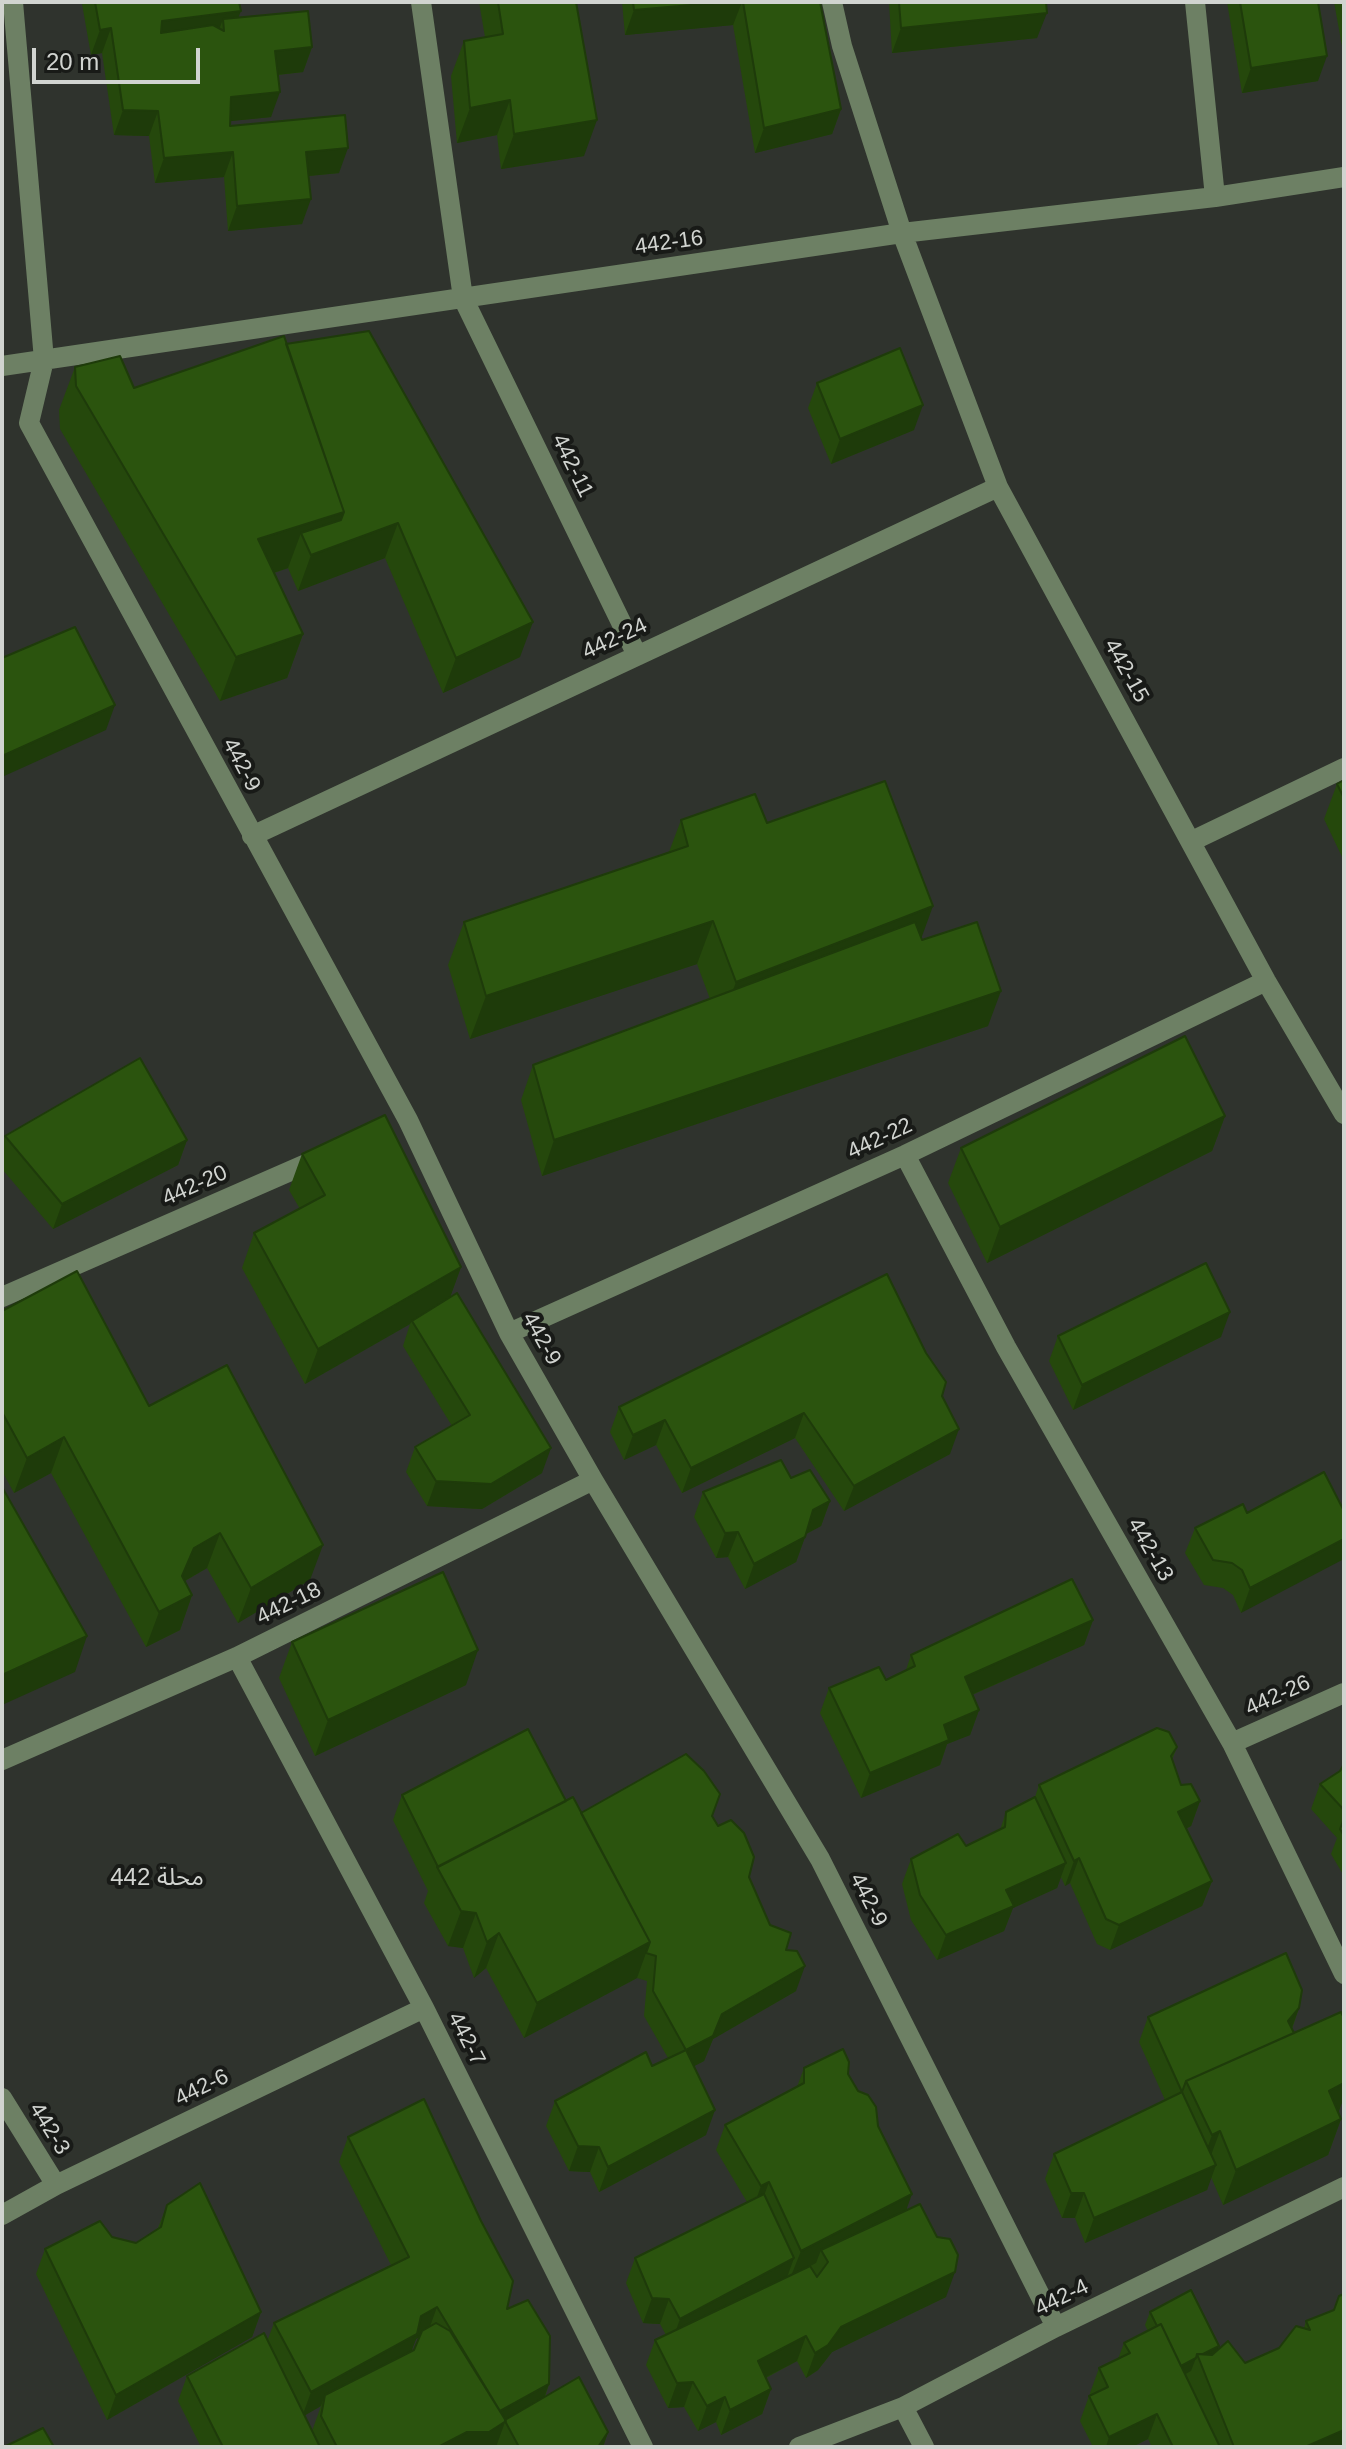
<!DOCTYPE html>
<html>
<head>
<meta charset="utf-8">
<style>
  body { margin:0 }
  #map { position:relative; width:1346px; height:2449px; overflow:hidden; background:#2f332d; font-family:Arial,sans-serif }
  canvas { display:block }
  .frame { position:absolute; inset:0; border:4px solid #d1d4d0; pointer-events:none }
  .scale { position:absolute; left:32px; top:48px; width:168px; height:36px; box-sizing:border-box; border:4px solid #d1d4d0; border-top:0; padding-left:10px; font-size:24px; line-height:28px; white-space:nowrap; color:#d1d4d0; -webkit-text-stroke:6px #181a17; paint-order:stroke }
</style>
</head>
<body>
<div id="map">
<canvas width="1346" height="2449"></canvas>
<div class="frame"></div>
<div class="scale">20 m</div>
</div>
<script>
const c = document.querySelector('canvas').getContext('2d');
c.lineJoin = 'round';
const poly = rows => new Path2D(rows.map(r => 'M' + r).join(''));
function strokePath(path, color, width, dash) { c.strokeStyle = color; c.lineWidth = width; c.lineCap = dash ? 'butt' : 'round'; c.setLineDash(dash || []); c.stroke(path); }
function paint(path, color) { c.fillStyle = color; c.fill(path, 'evenodd'); }
function drawText(font, color, halo, rows, align = 'center') {
  c.font = font + ' Arial,"Noto Sans Arabic",sans-serif'; c.lineWidth = 8; c.setLineDash([]); c.textBaseline = 'middle'; c.strokeStyle = halo; c.fillStyle = color; for (const [text, x, y, turn = 0] of rows) {
    c.save(); c.translate(x, y); c.rotate((+turn || 0) * Math.PI / 180); c.textAlign = isNaN(turn) ? turn : align; if (halo) c.strokeText(text, 0, 0); c.fillText(text, 0, 0); c.restore();
  }
}
const minor = poly([
  [13,2,44,360,29,423,408,1120,509,1333,593,1480,820,1859,1056,2327],
  [421,2,463,298,637,655],
  [832,2,842,46,902,233,998,487,1266,981,1344,1114],
  [1195,2,1215,197],
  [2,366,902,233,1215,197,1344,177],
  [252,836,998,487],
  [1192,841,1344,768],
  [905,1155,1006,1347,1232,1743,1344,1974],
  [2,1297,320,1158],
  [509,1333,905,1155,1266,981],
  [237,1657,424,2008,643,2447],
  [1232,1743,1344,1693],
  [2,1760,237,1657,593,1480],
  [2,2098,56,2185],
  [2,2215,56,2185,424,2008],
  [903,2407,924,2447],
  [799,2447,903,2407,1056,2327,1344,2187]
]);
const wall = poly([
  [83,2,239,2,238,17,312,47,303,72,278,75,271,117,230,121,230,126,339,173,308,176,302,224,228,231,224,177,155,183,149,136,114,135,102,53,91,55,82,4],
  [479,2,576,2,584,156,501,169,497,135,457,143,451,76,464,41,485,37],
  [622,2,820,2,841,109,832,134,755,153,733,25,625,35],
  [889,2,1046,2,1037,38,892,53],
  [1227,2,1318,2,1318,81,1242,93],
  [1334,2,1344,2,1344,57],
  [286,344,520,657,443,693,385,558,298,591,288,568,274,573,303,634,287,678,220,701,60,429,59,410,75,367,134,388],
  [817,383,914,430,831,464,808,408],
  [1344,780,1344,861,1324,819,1337,784],
  [681,820,767,823,921,938,988,1026,542,1176,521,1100,533,1065,710,999,697,964,470,1039,448,965,464,922,669,852],
  [1225,1116,1212,1151,987,1263,948,1183,961,1148],
  [5,1136,187,1140,178,1165,53,1229,2,1169,2,1145],
  [302,1154,461,1267,450,1297,542,1473,482,1509,427,1506,406,1472,415,1447,452,1426,403,1346,410,1324,305,1384,242,1268,254,1233,300,1209,289,1190],
  [2,1311,149,1406,310,1580,238,1623,207,1568,185,1581,192,1595,180,1630,146,1647,51,1473,14,1493,2,1471],
  [1058,1336,1221,1337,1073,1410,1049,1361],
  [942,1396,950,1454,844,1511,795,1438,682,1493,656,1445,624,1460,610,1432,619,1407],
  [1324,1472,1241,1613,1233,1595,1223,1588,1204,1585,1185,1553,1195,1528,1247,1513],
  [791,1478,830,1501,821,1526,806,1534,796,1562,745,1589,728,1557,716,1558,694,1517,703,1492],
  [1093,1620,1084,1645,972,1695,979,1710,970,1735,947,1744,940,1765,861,1798,820,1713,829,1688,886,1680,906,1670,911,1655],
  [292,1642,466,1685,315,1756,279,1678],
  [1177,1747,1172,1760,1181,1785,1200,1801,1191,1826,1186,1829,1212,1881,1202,1906,1110,1950,1097,1944,1070,1883,1065,1886,1061,1877,1057,1888,1013,1908,1004,1931,937,1960,911,1920,902,1884,911,1859,966,1846,1000,1830,1006,1812,1035,1797,1039,1785],
  [1344,1764,1344,1876,1331,1854,1337,1838,1311,1809,1320,1784,1340,1771],
  [402,1795,566,1801,581,1813,712,1816,749,1877,770,1925,786,1950,796,1991,713,2039,704,2061,694,2066,706,2135,599,2192,590,2172,569,2171,546,2126,555,2101,652,2066,668,2058,644,2016,647,1981,637,1978,524,2038,486,1968,474,1978,463,1948,448,1946,424,1903,428,1891,393,1820],
  [1299,2008,1292,2029,1294,2033,1344,2018,1344,2097,1338,2113,1341,2119,1328,2155,1223,2205,1211,2177,1207,2190,1085,2243,1075,2218,1062,2218,1045,2179,1054,2154,1165,2100,1139,2042,1148,2017],
  [804,2068,848,2074,878,2126,907,2210,946,2297,832,2352,818,2370,806,2378,797,2361,766,2378,771,2389,762,2414,721,2435,716,2422,698,2431,684,2407,668,2408,646,2365,655,2340,666,2335,660,2324,643,2323,626,2283,635,2258,747,2202,716,2150,725,2125,797,2087],
  [348,2137,507,2309,549,2384,545,2397,608,2432,603,2447,201,2447,178,2401,187,2376,268,2339,274,2323,391,2265,339,2162],
  [420,2336,414,2350,411,2352,416,2339],
  [321,2406,312,2431,305,2415],
  [167,2205,261,2312,252,2337,107,2420,36,2274,45,2249,112,2237,136,2243,158,2228],
  [1344,2294,1344,2447,1152,2447,1148,2439,1132,2447,1093,2447,1080,2421,1089,2396,1090,2395,1090,2393,1099,2368,1118,2359,1124,2343,1148,2331,1145,2325,1150,2312,1218,2350,1245,2363,1279,2348,1304,2328,1306,2321,1333,2311]
]);
const shadedWall = poly([
  [725,2,742,2,733,25,625,35,634,10],
  [241,11,231,36,224,31,223,19,216,38,153,46,162,21],
  [1047,13,1037,38,892,53,901,28],
  [111,28,102,53,91,55,100,30],
  [312,47,303,72,266,76,275,51],
  [1327,56,1318,81,1242,93,1251,68],
  [280,92,271,117,222,122,231,97],
  [510,100,497,135,457,143,470,108],
  [841,109,832,134,755,153,764,128],
  [123,110,158,111,149,136,114,135],
  [597,120,584,156,501,169,514,134],
  [348,148,339,173,297,177,306,152],
  [233,152,224,177,155,183,164,158],
  [311,199,302,224,228,231,237,206],
  [923,405,914,430,831,464,840,439],
  [344,512,398,523,385,558,298,591,311,555,301,533,288,568,242,583,258,539],
  [533,622,520,657,443,693,456,658],
  [303,634,287,678,220,701,236,657],
  [115,705,106,730,2,777,2,756],
  [933,906,917,950,720,1026,736,982],
  [713,921,697,964,470,1039,486,996],
  [1001,991,988,1026,542,1176,554,1140],
  [1225,1116,1212,1151,987,1263,1000,1227],
  [187,1140,178,1165,53,1229,62,1204],
  [461,1267,448,1303,412,1321,410,1324,305,1384,318,1349],
  [1230,1312,1221,1337,1073,1410,1082,1385],
  [804,1413,795,1438,682,1493,691,1468],
  [665,1420,656,1445,624,1460,633,1435],
  [959,1429,950,1454,844,1511,854,1486],
  [64,1437,51,1473,14,1493,27,1458],
  [551,1448,542,1473,482,1509,427,1506,436,1481],
  [830,1501,821,1526,804,1535,813,1510],
  [738,1532,728,1557,716,1558,725,1533],
  [220,1533,207,1568,181,1583,192,1595,180,1630,146,1647,159,1612,182,1576,194,1548],
  [805,1537,796,1562,745,1589,754,1564],
  [1344,1539,1344,1559,1241,1613,1250,1588],
  [323,1545,310,1580,238,1623,251,1588],
  [1093,1620,1084,1645,955,1702,965,1677],
  [87,1636,75,1672,2,1705,2,1675],
  [478,1650,466,1685,315,1756,328,1720],
  [979,1710,970,1735,947,1744,940,1765,861,1798,870,1773,944,1725],
  [1200,1801,1191,1826,1168,1837,1178,1812],
  [1079,1858,1070,1883,1065,1886,1074,1861],
  [1066,1863,1057,1888,1013,1908,1004,1931,937,1960,946,1935,1006,1890],
  [1212,1881,1202,1906,1110,1950,1119,1925],
  [461,1911,476,1913,463,1948,448,1946],
  [499,1933,486,1968,474,1978,487,1942],
  [650,1942,637,1978,524,2038,537,2003],
  [805,1966,796,1991,713,2039,704,2061,677,2075,686,2050,722,2014],
  [1299,2008,1290,2033,1288,2021],
  [1344,2083,1344,2097,1337,2116,1329,2091],
  [715,2110,706,2135,599,2192,608,2167],
  [1341,2119,1328,2155,1223,2205,1236,2170],
  [1220,2131,1207,2166,1199,2171,1212,2135],
  [578,2146,599,2147,590,2172,569,2171],
  [1216,2165,1207,2190,1085,2243,1094,2218],
  [769,2182,760,2207,752,2211,761,2186],
  [1071,2193,1084,2193,1075,2218,1062,2218],
  [912,2194,903,2219,821,2250,816,2263,791,2276,801,2251],
  [794,2258,785,2283,671,2344,680,2319],
  [955,2272,946,2297,832,2352,818,2370,806,2378,815,2353,841,2327],
  [652,2298,669,2299,660,2324,643,2323],
  [437,2307,428,2332,416,2339,408,2360,325,2395,321,2406,302,2417,311,2392,421,2316],
  [261,2312,252,2337,107,2420,116,2395],
  [806,2336,797,2361,749,2386,758,2361],
  [1219,2346,1214,2359,1198,2357],
  [1196,2358,1191,2371,1174,2380,1179,2367],
  [693,2382,684,2407,668,2408,677,2383],
  [549,2384,540,2409,505,2422,496,2447,438,2447],
  [771,2389,762,2414,721,2435,730,2410],
  [725,2397,716,2422,698,2431,707,2406],
  [1157,2414,1148,2439,1132,2447,1106,2447,1109,2437],
  [1344,2430,1344,2443,1343,2447,1305,2447],
  [608,2432,603,2447,598,2447]
]);
const building = poly([
  [95,2,239,2,241,11,162,21,161,33,213,25,224,31,223,19,308,11,312,47,275,51,280,92,231,97,230,126,345,115,348,148,306,152,311,199,237,206,233,152,164,158,158,111,123,110,111,28,100,30,95,2],
  [498,2,576,2,597,120,514,134,510,100,470,108,464,41,503,34,498,2],
  [633,2,725,2,634,10,633,2],
  [743,2,820,2,841,109,764,128,743,2],
  [899,2,1046,2,1047,13,901,28,899,2],
  [1240,2,1318,2,1327,56,1251,68,1240,2],
  [369,331,533,622,456,658,398,523,311,555,301,533,341,520,344,512,286,344,369,331],
  [284,336,344,512,258,539,303,634,236,657,76,386,75,367,120,356,134,388,284,336],
  [900,348,923,405,840,439,817,383,900,348],
  [75,627,115,705,2,756,2,658,75,627],
  [1344,780,1344,798,1337,784,1344,780],
  [885,781,933,906,736,982,713,921,486,996,464,922,688,846,681,820,755,794,767,823,885,781],
  [915,922,922,940,977,922,1001,991,554,1140,533,1065,915,922],
  [1185,1036,1225,1116,1000,1227,961,1148,1185,1036],
  [140,1058,187,1140,62,1204,5,1136,140,1058],
  [385,1115,461,1267,318,1349,254,1233,325,1195,302,1154,385,1115],
  [1206,1263,1230,1312,1082,1385,1058,1336,1206,1263],
  [77,1271,149,1406,227,1365,323,1545,251,1588,220,1533,194,1548,182,1576,192,1595,159,1612,64,1437,27,1458,2,1412,2,1311,77,1271],
  [887,1274,926,1353,946,1382,942,1396,959,1429,854,1486,804,1413,691,1468,665,1420,633,1435,619,1407,887,1274],
  [457,1293,551,1448,491,1484,436,1481,415,1447,470,1415,412,1321,457,1293],
  [781,1460,791,1478,810,1470,830,1501,813,1510,805,1537,754,1564,738,1532,725,1533,703,1492,781,1460],
  [1324,1472,1344,1511,1344,1539,1250,1588,1242,1570,1232,1563,1213,1560,1195,1528,1243,1504,1247,1513,1324,1472],
  [2,1487,87,1636,2,1675,2,1487],
  [443,1572,478,1650,328,1720,292,1642,443,1572],
  [1072,1579,1093,1620,965,1677,979,1710,944,1725,949,1740,870,1773,829,1688,879,1667,886,1680,915,1666,911,1655,1072,1579],
  [1157,1728,1169,1732,1177,1747,1171,1756,1181,1785,1191,1784,1200,1801,1178,1812,1212,1881,1119,1925,1106,1919,1079,1858,1074,1861,1039,1785,1157,1728],
  [528,1729,566,1801,438,1867,402,1795,528,1729],
  [686,1754,704,1771,720,1794,712,1816,718,1826,731,1820,744,1833,754,1857,749,1877,770,1925,791,1933,786,1950,797,1951,805,1966,722,2014,713,2036,686,2050,653,1991,656,1956,646,1953,650,1942,581,1813,686,1754],
  [1344,1764,1344,1810,1320,1784,1340,1771,1344,1764],
  [573,1797,650,1942,537,2003,499,1933,487,1942,476,1913,461,1911,437,1867,573,1797],
  [1035,1797,1066,1863,1006,1890,1014,1906,946,1935,920,1895,911,1859,958,1834,966,1846,1005,1827,1006,1812,1035,1797],
  [1344,1819,1344,1836,1340,1829,1344,1819],
  [1286,1953,1302,1990,1299,2008,1288,2021,1294,2033,1186,2081,1182,2092,1216,2165,1094,2218,1084,2193,1071,2193,1054,2154,1182,2092,1148,2017,1286,1953],
  [1341,2012,1344,2018,1344,2083,1329,2091,1341,2119,1236,2170,1220,2131,1212,2135,1186,2081,1341,2012],
  [843,2049,849,2062,848,2074,858,2091,868,2095,876,2107,878,2126,912,2194,801,2251,769,2182,761,2186,725,2125,804,2083,804,2068,843,2049],
  [686,2050,715,2110,608,2167,599,2147,578,2146,555,2101,646,2052,652,2066,686,2050],
  [424,2099,481,2221,513,2281,507,2309,528,2300,550,2336,549,2384,500,2411,437,2307,421,2316,417,2334,311,2392,274,2323,409,2257,348,2137,424,2099],
  [200,2183,261,2312,116,2395,45,2249,100,2221,112,2237,136,2243,161,2227,167,2205,200,2183],
  [764,2194,794,2258,680,2319,669,2299,652,2298,635,2258,764,2194],
  [920,2204,937,2237,950,2239,958,2255,955,2272,841,2327,828,2345,815,2353,806,2336,758,2361,771,2389,730,2410,725,2397,707,2406,693,2382,677,2383,655,2340,810,2266,817,2277,828,2262,821,2250,920,2204],
  [1191,2290,1219,2346,1203,2354,1197,2354,1196,2358,1181,2366,1161,2324,1157,2326,1150,2312,1191,2290],
  [1344,2294,1344,2430,1305,2447,1234,2447,1197,2354,1212,2355,1228,2341,1245,2363,1279,2348,1296,2326,1310,2330,1306,2321,1334,2310,1339,2296,1344,2294],
  [436,2323,450,2331,506,2421,489,2432,467,2432,438,2447,337,2447,321,2416,325,2395,414,2350,422,2331,436,2323],
  [1161,2324,1220,2447,1173,2447,1157,2414,1109,2437,1089,2396,1108,2387,1099,2368,1130,2353,1124,2343,1161,2324],
  [264,2333,320,2447,223,2447,187,2376,264,2333],
  [579,2377,608,2432,598,2447,519,2447,505,2421,505,2420,579,2377],
  [43,2428,54,2447,4,2447,43,2428]
]);
const streetNames = [
  ["442-16",669,243,-8],
  ["442-11",572,466,64],
  ["442-24",615,639,-25],
  ["442-15",1126,671,61],
  ["442-9",241,765,62],
  ["442-22",880,1139,-25],
  ["442-20",195,1186,-24],
  ["442-9",541,1339,61],
  ["442-13",1150,1550,60],
  ["442-18",289,1604,-26],
  ["442-26",1278,1696,-24],
  ["442-9",868,1900,63],
  ["442-7",466,2039,63],
  ["442-6",202,2088,-26],
  ["442-3",49,2129,58],
  ["442-4",1062,2298,-26]
];
const neighbourhoodNames = [
  ["محلة 442",157,1878]
];
strokePath(minor, '#6d8064', 20);
paint(wall, '#25480c');
paint(shadedWall, '#1e3b0a');
paint(building, '#2b540e');
strokePath(building, '#1e3b0a', 2);
drawText('22px', '#d1d4d0', '#181a17', streetNames);
drawText('24px', '#d1d4d0', '#181a17', neighbourhoodNames);
</script>
</body>
</html>
